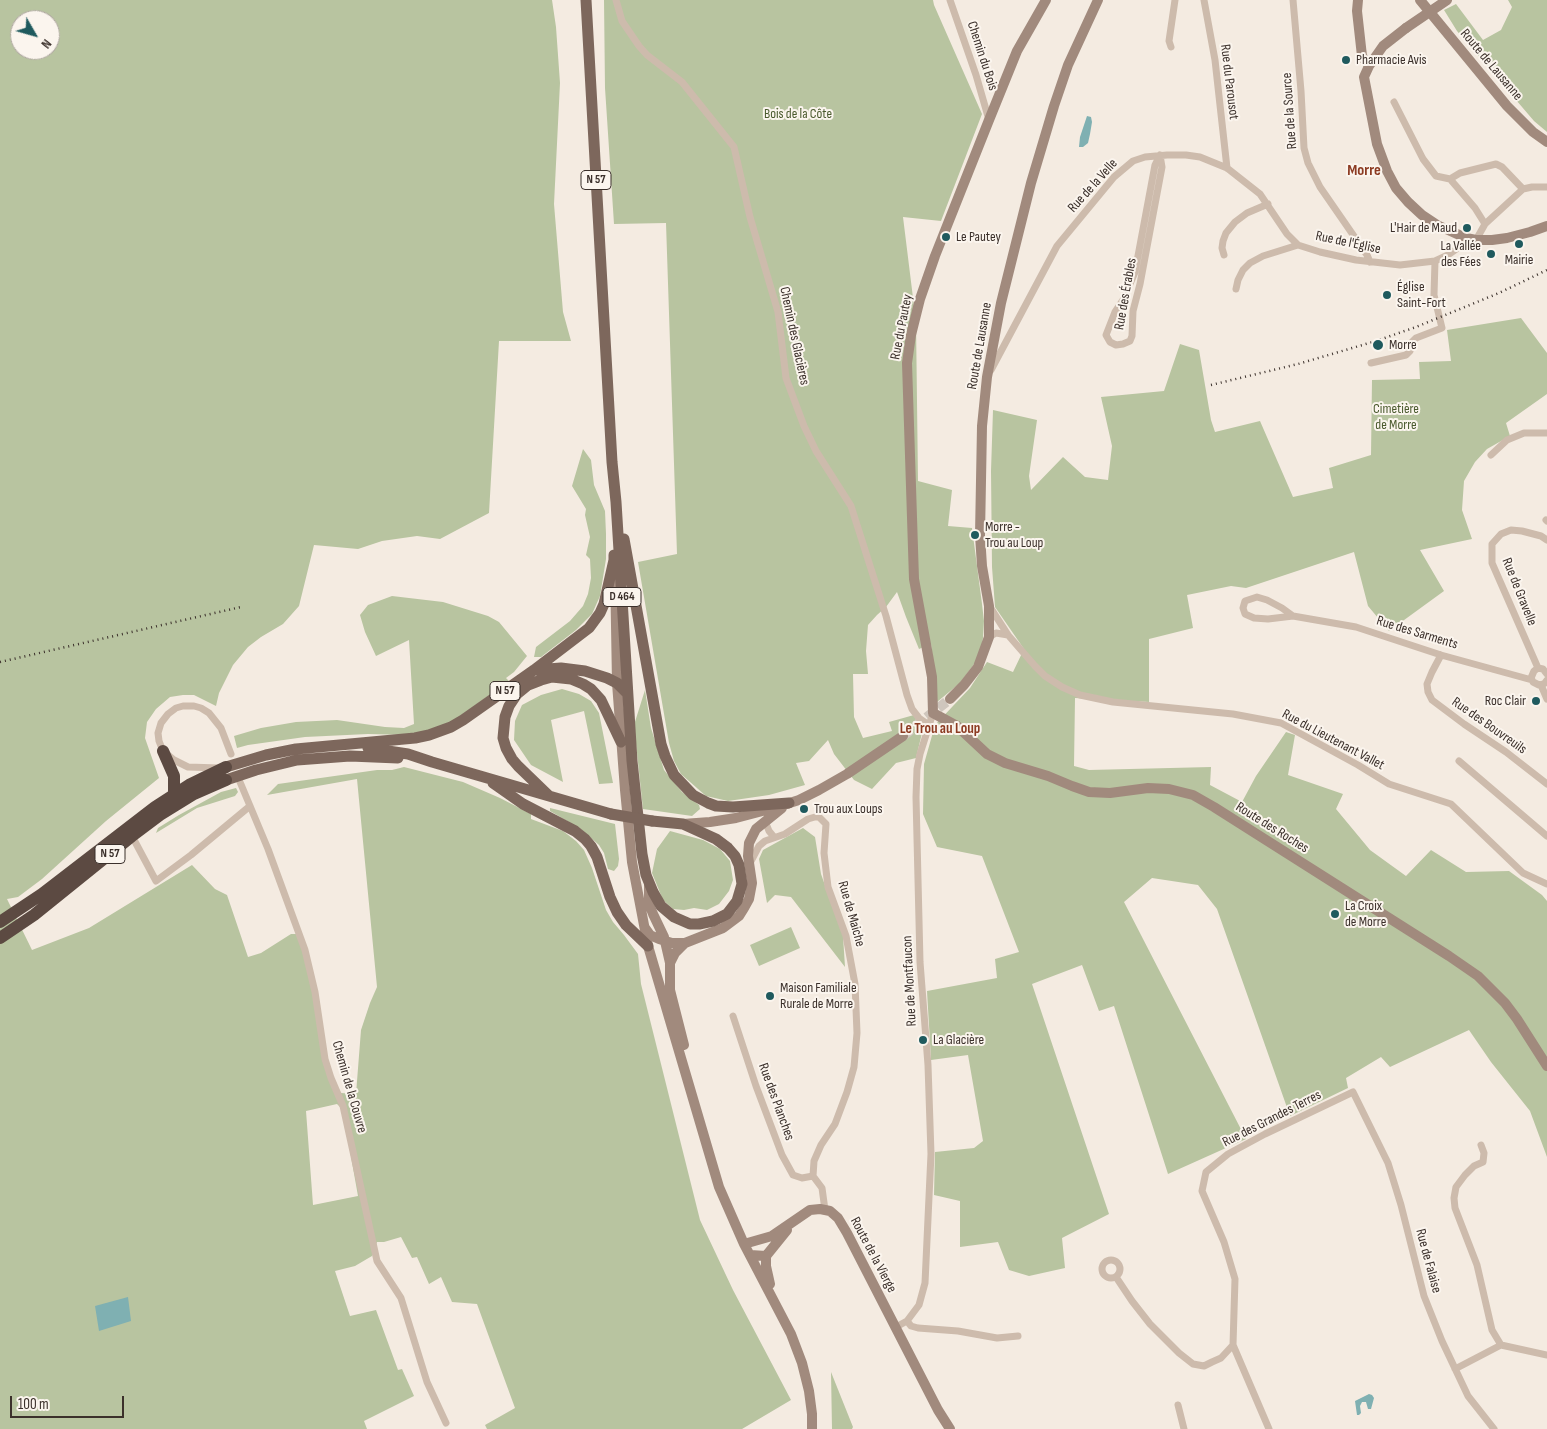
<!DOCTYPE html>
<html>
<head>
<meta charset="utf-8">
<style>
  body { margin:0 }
  #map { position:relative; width:1547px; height:1429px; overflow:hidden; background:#f4ebe1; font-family:"Sofia Sans Condensed",sans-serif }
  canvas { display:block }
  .north { position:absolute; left:10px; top:10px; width:50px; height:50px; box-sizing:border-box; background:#fbf5ee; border:1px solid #aea6a0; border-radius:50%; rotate:128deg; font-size:14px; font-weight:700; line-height:20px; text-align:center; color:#3b302b }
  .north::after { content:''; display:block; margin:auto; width:18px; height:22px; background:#1f5a5e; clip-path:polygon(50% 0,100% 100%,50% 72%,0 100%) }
  .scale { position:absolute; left:10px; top:1396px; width:114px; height:22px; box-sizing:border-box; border:2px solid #3b302b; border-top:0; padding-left:6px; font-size:15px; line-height:18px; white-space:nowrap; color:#3b302b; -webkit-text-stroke:4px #fbf5ee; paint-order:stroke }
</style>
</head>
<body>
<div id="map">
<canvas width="1547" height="1429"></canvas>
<div class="north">N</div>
<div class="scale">100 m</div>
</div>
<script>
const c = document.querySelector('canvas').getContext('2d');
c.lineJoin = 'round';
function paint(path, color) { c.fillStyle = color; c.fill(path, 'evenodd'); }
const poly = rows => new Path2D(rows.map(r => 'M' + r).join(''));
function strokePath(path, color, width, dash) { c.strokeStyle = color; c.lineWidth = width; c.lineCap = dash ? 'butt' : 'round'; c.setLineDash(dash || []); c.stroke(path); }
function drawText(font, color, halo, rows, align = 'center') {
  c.font = font + ' "Sofia Sans Condensed",sans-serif'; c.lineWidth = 4; c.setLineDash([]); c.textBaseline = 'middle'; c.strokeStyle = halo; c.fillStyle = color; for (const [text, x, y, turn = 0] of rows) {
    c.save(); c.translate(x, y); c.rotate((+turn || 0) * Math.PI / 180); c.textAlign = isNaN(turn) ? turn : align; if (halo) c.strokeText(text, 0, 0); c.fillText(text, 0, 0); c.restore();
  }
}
const green = poly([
  [0,0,552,0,556,27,560,83,554,204,563,312,571,341,499,341,489,513,440,539,417,536,382,541,358,549,314,545,299,606,283,624,261,637,248,647,233,665,219,693,216,706,194,695,183,695,170,697,156,709,147,722,145,738,159,778,106,821,42,879,18,897,7,899,32,950,89,928,192,865,215,889,227,895,248,957,261,953,291,934,302,934,328,1062,334,1081,341,1093,356,1094,361,1030,370,1003,377,987,357,779,267,795,278,784,377,770,392,770,404,767,463,782,500,798,531,814,531,819,563,831,576,841,584,850,592,868,606,910,613,922,624,935,638,954,641,984,700,1220,733,1290,791,1400,742,1429,487,1429,485,1425,515,1408,477,1304,452,1302,441,1277,429,1284,417,1257,412,1258,401,1237,384,1242,377,1242,372,1256,355,1266,335,1271,350,1316,376,1310,398,1370,402,1369,414,1396,364,1421,367,1429,0,1429],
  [20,20,50,20,50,50,20,50],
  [337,1104,341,1108,345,1123,358,1196,313,1205,306,1111],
  [604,0,933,0,934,5,982,114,941,221,903,217,916,322,918,481,952,490,948,526,972,528,982,604,984,621,983,638,980,656,960,683,937,702,936,686,931,644,919,649,906,617,897,592,886,607,877,615,868,625,866,651,868,674,853,674,854,717,863,738,892,731,889,722,914,715,922,733,916,758,896,763,872,789,854,780,834,754,828,740,809,761,796,763,805,785,769,795,728,801,706,796,681,774,674,761,669,743,638,562,677,554,666,223,614,224,605,88],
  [1508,0,1547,0,1547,132,1534,121,1457,31,1444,10,1456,4,1483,40,1501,30,1512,7],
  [1521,318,1547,353,1547,394,1506,423,1510,436,1487,449,1475,462,1464,481,1462,510,1472,539,1420,550,1444,591,1389,631,1368,606,1354,552,1246,588,1231,586,1187,595,1193,628,1149,639,1149,702,1075,698,1074,766,1089,770,1211,767,1210,785,1242,802,1256,776,1286,732,1295,735,1288,775,1343,794,1336,809,1370,850,1406,876,1431,850,1466,872,1509,871,1542,895,1547,901,1547,1157,1530,1111,1491,1062,1469,1030,1390,1067,1381,1057,1346,1078,1348,1088,1290,1116,1217,909,1198,885,1152,878,1124,902,1246,1139,1168,1174,1114,1006,1099,1011,1082,965,1032,984,1109,1214,1062,1238,1065,1268,1029,1276,1009,1270,998,1242,960,1247,960,1201,934,1195,935,1152,974,1148,983,1141,968,1055,931,1060,927,991,997,978,995,959,1019,952,982,856,937,847,923,814,924,764,935,725,970,688,987,662,1013,672,1024,649,995,607,992,567,991,471,993,410,1037,420,1029,476,1031,490,1063,457,1085,477,1108,480,1112,446,1101,397,1164,391,1180,344,1199,350,1211,420,1215,432,1260,421,1293,497,1333,488,1329,468,1371,455,1372,380,1420,379,1419,362,1451,361,1447,330],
  [583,449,591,460,594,485,605,511,606,534,606,559,600,596,592,614,576,630,541,657,534,657,536,647,570,621,583,606,588,594,591,578,590,559,586,555,590,537,585,515,586,509,572,486],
  [392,596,443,602,488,616,499,622,527,656,514,672,506,678,509,681,456,719,430,731,409,735,368,734,305,737,248,745,237,748,234,736,261,728,296,722,337,720,385,727,404,728,414,724,409,640,376,656,365,632,360,615,368,605],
  [562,689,579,694,591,701,599,713,613,783,599,784,584,711,551,720,563,782,531,765,514,740,515,721,522,705,541,695],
  [645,690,651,728,664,770,682,792,699,805,700,809,692,816,643,809,634,725],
  [236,788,238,792,235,796,197,808,156,833,158,828,179,815,221,792],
  [550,808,615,824,619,859,618,866,614,871,608,869,604,853,599,845,581,829,550,811],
  [803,828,815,837,821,874,843,936,845,967,791,897,775,895,767,903,759,859,763,850],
  [670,831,703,840,720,849,730,861,733,880,729,891,719,904,707,910,694,908,684,910,673,909,663,900,652,873,657,849],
  [791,927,800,948,759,966,750,945],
  [831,1372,853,1427,852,1429,832,1429]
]);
const water = poly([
  [1087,116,1091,117,1092,122,1090,134,1088,143,1083,147,1079,147,1080,137],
  [128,1297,131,1321,99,1331,95,1306],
  [1369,1394,1372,1395,1374,1398,1371,1409,1368,1409,1366,1402,1362,1402,1360,1406,1361,1413,1359,1415,1357,1415,1355,1401]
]);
const secondaryTunnel = poly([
  [903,736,950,699]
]);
const street = poly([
  [616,0,622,21,639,46,647,55,682,82,734,147,750,217,778,312,786,378,804,426,816,451,851,506,886,616,907,695,912,709,919,718,929,725],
  [950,0,976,75,989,120],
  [1204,0,1215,60,1227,168],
  [1293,0,1301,91,1304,148,1308,163,1320,187,1367,255,1370,262],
  [1171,47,1169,41,1175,0],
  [1394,102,1423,159,1436,176,1450,179,1475,208,1485,224],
  [1160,155,1162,167,1140,284,1133,311,1132,336,1130,341,1123,344,1116,345,1110,342,1106,335,1115,312,1123,300,1135,272,1155,165,1160,155],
  [1450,179,1460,173,1496,164,1502,167,1523,189],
  [1476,240,1485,224,1523,189,1532,187,1547,187],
  [1224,255,1222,248,1223,241,1226,233,1235,222,1247,213,1268,204],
  [1236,289,1238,280,1243,270,1250,263,1263,256,1298,245,1320,252,1356,260,1400,265,1435,261,1448,255,1458,248,1466,238],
  [1371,363,1406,355,1410,351,1412,342,1416,338,1442,328,1434,295,1435,261],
  [991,370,1057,246,1114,177,1133,161,1145,157,1167,155,1186,155,1200,157,1227,168,1260,194,1287,234,1298,245],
  [1491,455,1507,440,1524,433,1547,433],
  [1546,520,1547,521],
  [990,607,1008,635,1035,666,1045,676,1062,687,1080,695,1113,702,1233,714,1281,723,1358,765,1389,784,1451,804,1523,873,1547,884],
  [1293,616,1282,608,1267,600,1257,597,1245,601,1243,608,1245,614,1254,618,1268,619,1293,616,1356,627,1441,655,1532,680],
  [989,637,996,633,1008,635],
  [1441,655,1432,672,1427,684,1428,692,1432,700,1464,724,1506,752,1547,784],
  [1538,668,1492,563,1492,544,1501,534,1511,530,1522,531,1541,536,1547,540],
  [1547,674,1543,669,1538,668,1534,671,1531,678,1533,682,1539,685,1544,684,1547,680],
  [1541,685,1547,699],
  [1459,761,1547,836],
  [219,768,188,767,174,760,163,751,159,741,158,733,161,723,168,714,176,708,183,706,194,706,201,708,209,713,221,728,231,754],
  [240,782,268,849,305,950,315,992,325,1059,331,1078,343,1106,377,1261,401,1298,427,1382,446,1423],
  [765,821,769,831,774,837],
  [132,836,156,881,191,855,250,806],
  [750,863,759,846,765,841,785,834,808,819,815,817,819,817,826,824,824,853,828,887,846,936,855,984,857,1033,854,1067,847,1092,835,1124,821,1145,814,1161,813,1176,822,1188,825,1210],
  [733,1016,756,1086,782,1155,793,1175,802,1178,813,1176],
  [1481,1145,1484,1153,1483,1162,1474,1166,1465,1175,1456,1187,1454,1198,1455,1208,1477,1265,1492,1330,1501,1345],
  '1102 1269a9 9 0 1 1 18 0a9 9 0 1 1-18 0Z',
  [1116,1277,1132,1301,1150,1324,1179,1353,1193,1364,1204,1366,1212,1362,1221,1358,1233,1345],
  [907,1321,911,1326,918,1328,958,1331,997,1338,1018,1336],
  [896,1327,907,1321,919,1305,925,1283,931,1154,928,1065,920,962,916,797,917,769,920,754,933,713],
  [1501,1345,1547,1355],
  [1455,1369,1501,1345],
  [1178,1405,1184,1429],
  [1269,1429,1233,1345,1235,1279,1224,1242,1202,1191,1206,1172,1228,1154,1265,1134,1353,1092,1388,1163,1401,1205,1424,1296,1442,1341,1468,1396,1494,1429]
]);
const secondary = poly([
  [1046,0,1017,51,989,120,935,256,920,299,911,335,907,363,914,579,932,677,933,713,957,726,987,754,1005,763,1048,776,1072,786,1089,792,1110,793,1148,788,1169,789,1193,795,1214,807,1449,956,1478,976,1505,1003,1517,1019,1547,1066],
  [1358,0,1357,11,1362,56,1369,66],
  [1420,0,1507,106,1533,132,1547,142],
  [1406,28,1383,46,1369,66,1364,77,1377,144,1387,171,1396,188,1408,202,1422,215,1437,225,1466,238,1476,240,1492,240,1507,238,1530,232,1547,226],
  [615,568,617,683,625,790,632,862,648,946,719,1187,744,1244,791,1334,802,1363,809,1391,812,1414,812,1429],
  [950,699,964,685,978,667,989,637,989,606,982,566,980,535,982,426,987,377,1001,303,1031,183,1054,106,1068,65,1098,0],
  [683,824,710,822,736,818,774,808,799,800,819,790,847,774,903,736],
  [649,884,649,904,653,914,664,937,670,963,670,990,684,1045],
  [645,928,650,935,659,939,672,943,685,943],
  [670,963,675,953,685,943,723,928,739,916,744,908,749,899,752,883,748,856,749,843,756,829,782,808],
  [744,1244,772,1236,810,1210,820,1209,830,1211,838,1218,847,1233,938,1410,950,1429],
  [750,1255,766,1256,787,1230],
  [766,1256,766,1266,770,1284]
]);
const primary = poly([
  [586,0,612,462,616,502,632,761,642,854,646,875,653,892,661,906,674,917,690,924,699,924,713,921,727,914,737,901,742,884,739,865,735,856,728,848,716,839,683,824,652,821],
  [624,539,661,744,665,756,674,775,693,795,708,803,716,806,733,807,789,803],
  [535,670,561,668,585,671,607,678,617,683,627,693],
  [368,748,408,754,432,762,611,814],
  [226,767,266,755,296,749,415,738,429,735,451,727,463,720,534,670,589,628,600,613,604,604,614,560,614,555],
  [226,780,256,770,297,760,350,756,398,758],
  [493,783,523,804,575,831,585,839,591,846,597,857,610,897,617,912,626,925,648,946],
  [548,795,518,766,512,759,506,748,503,738,505,717,509,706,517,694,528,685,541,680,552,677,571,679,583,684,591,689,601,700,621,742]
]);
const highway = poly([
  [163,751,174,776,174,794],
  [0,922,42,894,155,807,189,785,226,767],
  [0,938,34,915,132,836,160,815,194,794,226,780]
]);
const rail = poly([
  [1211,385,1298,364,1376,341,1416,327,1499,293,1547,270],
  [0,662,241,607]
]);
const secondaryBridge = poly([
  [1406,28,1447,0]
]);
const primaryBridge = poly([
  [611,814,652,821]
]);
const markers = [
  [1346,60,5,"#1f5a5e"],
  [1467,228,5,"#1f5a5e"],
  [946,237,5,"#1f5a5e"],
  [1519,244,5,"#1f5a5e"],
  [1491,254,5,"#1f5a5e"],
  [1387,295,5,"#1f5a5e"],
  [1378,345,6,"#1f5a5e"],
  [975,535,5,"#1f5a5e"],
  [1536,701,5,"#1f5a5e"],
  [804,809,5,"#1f5a5e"],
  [1335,914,5,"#1f5a5e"],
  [770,996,5,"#1f5a5e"],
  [923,1040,5,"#1f5a5e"]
];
const shields = [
  [596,180,30],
  [622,597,38],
  [505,691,30],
  [110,854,30]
];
const shieldNames = [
  ["N 57",596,180],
  ["D 464",622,597],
  ["N 57",505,691],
  ["N 57",110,854]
];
const streetNames = [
  ["Chemin du Bois",982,56,72],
  ["Route de Lausanne",1491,65,50],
  ["Rue du Parousot",1229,82,83],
  ["Rue de la Source",1290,111,-94],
  ["Rue de la Velle",1093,186,-48],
  ["Rue de l'Église",1348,243,12],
  ["Rue des Érables",1126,294,-80],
  ["Rue du Pautey",902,327,-79],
  ["Chemin des Glacières",794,336,78],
  ["Route de Lausanne",980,346,-80],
  ["Rue de Gravelle",1519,592,68],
  ["Rue des Sarments",1417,633,17],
  ["Rue des Bouvreuils",1489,726,35],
  ["Rue du Lieutenant Vallet",1333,740,28],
  ["Route des Roches",1272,828,32],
  ["Rue de Maiche",851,914,74],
  ["Rue de Montfaucon",910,981,-93],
  ["Chemin de la Couvre",349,1087,74],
  ["Rue des Planches",776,1102,70],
  ["Rue des Grandes Terres",1272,1119,-27],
  ["Route de la Vierge",873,1255,62],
  ["Rue de Falaise",1428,1261,75]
];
const poiNames = [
  ["Pharmacie Avis",1356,60],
  ["L'Hair de Maud",1457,228,"right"],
  ["Le Pautey",956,237],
  ["La Vallée",1481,246,"right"],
  ["des Fées",1481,262,"right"],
  ["Mairie",1519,260,"center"],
  ["Église",1397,287],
  ["Saint-Fort",1397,303],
  ["Morre",1389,345],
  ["Morre -",985,527],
  ["Trou au Loup",985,543],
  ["Roc Clair",1526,701,"right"],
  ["Trou aux Loups",814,809],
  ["La Croix",1345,906],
  ["de Morre",1345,922],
  ["Maison Familiale",780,988],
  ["Rurale de Morre",780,1004],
  ["La Glacière",933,1040]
];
const parkNames = [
  ["Bois de la Côte",798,114],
  ["Cimetière",1396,409],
  ["de Morre",1396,425]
];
const neighbourhoodNames = [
  ["Le Trou au Loup",940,729]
];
const quarterNames = [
  ["Morre",1364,171]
];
paint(green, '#b8c4a0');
paint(water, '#7fb0b2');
strokePath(secondaryTunnel, '#cfc6bd', 10, [10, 5]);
strokePath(street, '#cdbbac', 7);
strokePath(secondary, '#a18a7d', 10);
strokePath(primary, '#7d675c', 11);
strokePath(highway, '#5c4a42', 12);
strokePath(rail, '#3b302b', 2.5, [1, 4]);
strokePath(secondaryBridge, '#a18a7d', 10);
strokePath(primaryBridge, '#7d675c', 11);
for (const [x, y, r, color] of markers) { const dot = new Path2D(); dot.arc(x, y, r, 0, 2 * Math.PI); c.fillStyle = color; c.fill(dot); strokePath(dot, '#fbf5ee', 2); }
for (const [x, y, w] of shields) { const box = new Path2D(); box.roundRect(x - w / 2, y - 9.5, w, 19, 4); c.fillStyle = '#fbf5ee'; c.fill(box); strokePath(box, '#3b302b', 1); }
drawText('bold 12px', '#3b302b', null, shieldNames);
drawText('14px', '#3b302b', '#fbf5ee', streetNames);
drawText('14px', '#3b302b', '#fbf5ee', poiNames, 'left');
drawText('14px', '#4a5a2e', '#fbf5ee', parkNames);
drawText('bold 15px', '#8c3b22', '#fbf5ee', neighbourhoodNames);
drawText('bold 16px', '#8c3b22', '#fbf5ee', quarterNames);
</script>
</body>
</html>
